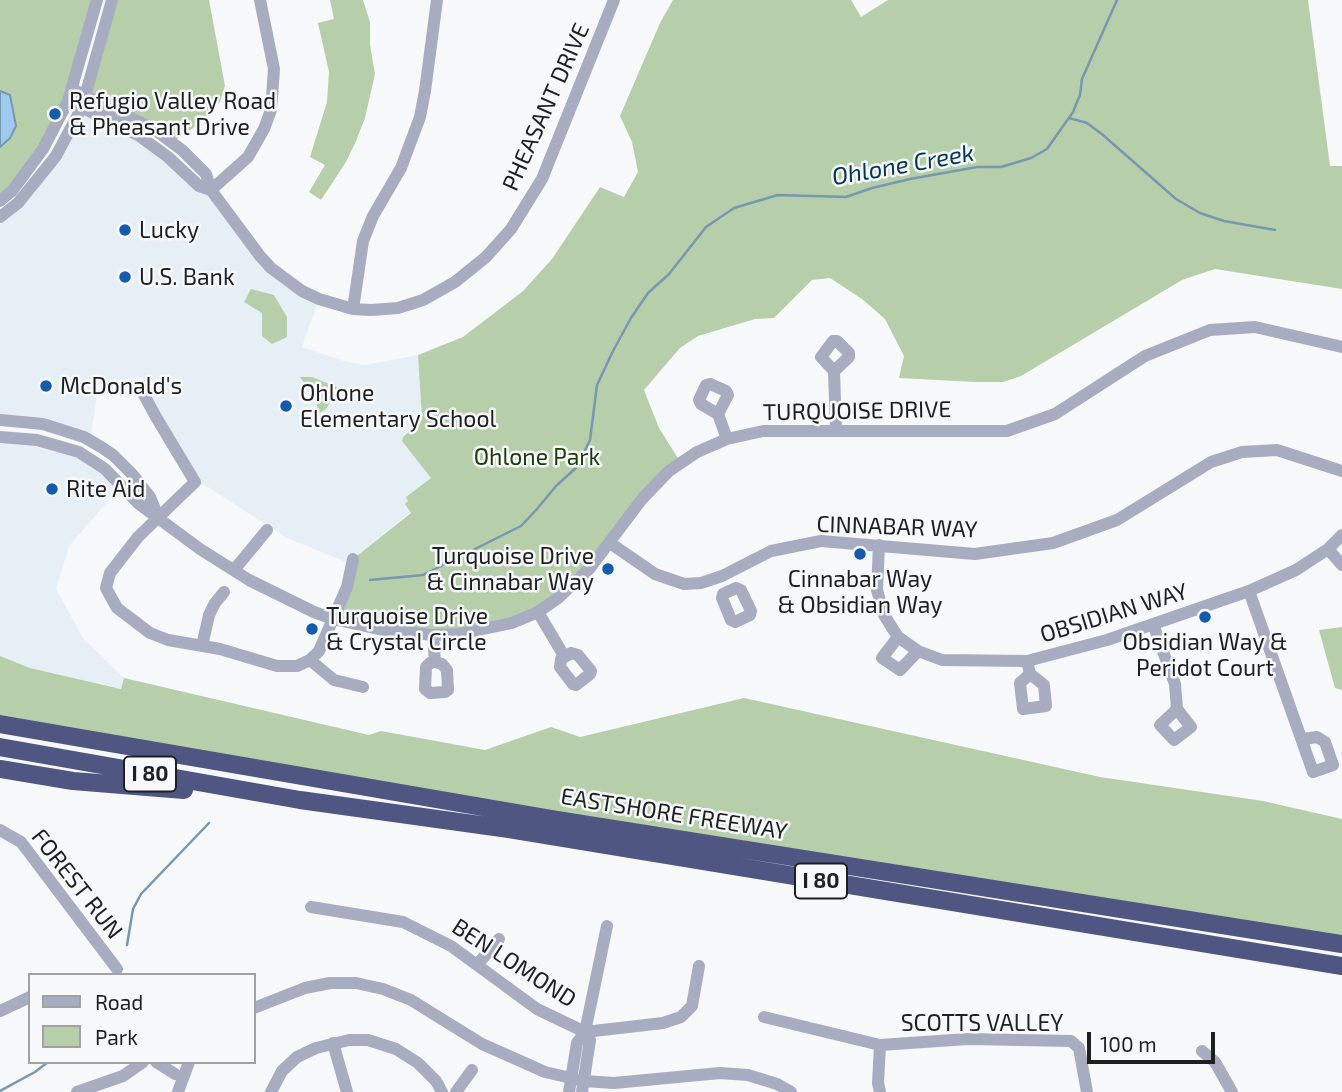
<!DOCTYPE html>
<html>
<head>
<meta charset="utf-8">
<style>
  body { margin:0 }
  #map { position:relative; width:1342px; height:1092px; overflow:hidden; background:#f6f8f9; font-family:"Exo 2",sans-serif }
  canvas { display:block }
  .legend { position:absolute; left:28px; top:973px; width:228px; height:91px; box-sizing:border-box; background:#f6f8f9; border:2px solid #a0a1a2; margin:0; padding:9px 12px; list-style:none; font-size:21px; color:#1e1f1f }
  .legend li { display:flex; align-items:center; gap:14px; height:35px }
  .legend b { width:35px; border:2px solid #a0a1a2 }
  .scale { position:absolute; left:1087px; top:1032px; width:128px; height:32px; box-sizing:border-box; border:4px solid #1e1f1f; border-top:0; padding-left:9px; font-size:21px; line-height:24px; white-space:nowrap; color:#1e1f1f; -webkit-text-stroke:5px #f6f8f9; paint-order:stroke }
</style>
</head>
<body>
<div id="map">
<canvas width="1342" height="1092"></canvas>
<ul class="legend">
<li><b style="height:9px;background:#a7acc1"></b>Road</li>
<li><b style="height:19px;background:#b7ceab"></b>Park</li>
</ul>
<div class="scale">100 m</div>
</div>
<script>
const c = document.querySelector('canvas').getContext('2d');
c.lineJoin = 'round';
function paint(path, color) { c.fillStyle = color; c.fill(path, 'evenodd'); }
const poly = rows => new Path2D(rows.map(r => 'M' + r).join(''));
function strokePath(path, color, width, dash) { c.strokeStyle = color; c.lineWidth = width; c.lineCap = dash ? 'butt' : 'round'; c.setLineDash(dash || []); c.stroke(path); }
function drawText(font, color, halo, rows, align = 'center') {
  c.font = font + ' "Exo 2",sans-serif'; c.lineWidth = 5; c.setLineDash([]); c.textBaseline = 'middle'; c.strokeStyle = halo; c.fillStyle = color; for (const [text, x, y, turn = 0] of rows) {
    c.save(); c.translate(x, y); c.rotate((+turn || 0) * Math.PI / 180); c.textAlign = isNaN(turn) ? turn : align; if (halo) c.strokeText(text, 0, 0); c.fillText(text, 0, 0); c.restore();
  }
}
const built = poly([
  [82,107,93,112,211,190,260,256,319,299,302,347,344,361,365,365,418,355,422,419,403,436,431,478,408,501,411,512,353,559,353,565,285,537,208,487,195,482,144,386,142,377,99,383,90,440,0,420,0,217,18,203],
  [0,437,56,444,122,485,69,546,56,589,83,638,124,678,122,689,30,668,0,656]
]);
const green = poly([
  [0,0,97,0,72,89,43,149,0,201],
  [112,0,209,0,225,86,220,102,198,125,172,142,86,95],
  [330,0,363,0,370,22,370,45,375,74,365,118,356,141,346,162,321,200,309,192,325,165,310,157,327,102,329,72,318,23,334,19],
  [673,0,851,0,861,17,888,0,1308,0,1330,166,1342,166,1342,289,1215,269,1182,280,1021,376,1003,382,976,382,899,378,904,356,885,319,862,299,830,278,812,280,774,318,755,319,698,336,680,348,644,390,659,428,681,463,610,543,539,612,459,634,334,619,353,559,411,513,405,504,408,501,406,497,431,478,402,441,403,437,422,419,418,355,463,337,523,291,552,259,600,187,624,197,638,172,632,142,620,116,660,23],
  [251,289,274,295,287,317,287,337,272,344,262,336,262,313,244,302],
  [300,377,312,377,339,388,326,409,318,414,316,399],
  [1342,627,1342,690,1335,688,1319,630],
  [0,656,30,668,121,689,124,678,369,735,381,731,485,750,551,727,580,737,744,698,1100,777,1263,801,1342,819,1342,944,0,724]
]);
const water = poly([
  [0,91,10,95,16,126,10,138,0,147,0,91]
]);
const stream = poly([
  [1069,118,1087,123,1103,135,1176,199,1200,213,1224,221,1275,230],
  [370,580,423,575,521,526,537,509,556,486,577,467,590,440,597,385,613,351,631,318,648,293,669,274,706,227,734,208,778,195,846,197,872,188,910,179,977,167,1001,167,1031,158,1047,149,1073,112,1080,95,1082,79,1117,0],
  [127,945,133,909,141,894,209,823],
  [0,1091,35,1072,48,1062]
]);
const minor = poly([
  [72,89,155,130,182,150,206,174,211,190,260,256,271,268,302,291,319,299,353,309,371,310,398,308,423,300,455,282,486,257,511,229,542,179,614,0],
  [77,105,138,135,168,157,199,186,211,190],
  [211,190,248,157,264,129,271,110,274,69,260,0],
  [0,201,12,191,43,149,68,101,97,0],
  [0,217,18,203,56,156,82,107,112,0],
  [353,309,363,241,373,216,401,168,420,117,425,91,437,0],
  [834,371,849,357,849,353,837,341,833,341,821,357,834,371,836,430],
  [144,386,144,395,156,417,195,482,138,537,110,573,106,588,117,608,150,633,168,640,220,649,277,666,297,666,310,660,319,651,347,587,353,559],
  [718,414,728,395,726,391,710,384,706,385,699,400,701,404,718,414,727,439],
  [0,420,43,424,84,437,101,447,113,455,132,474,150,497,158,516],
  [0,437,37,440,79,452,105,469,139,504,200,549,249,580,314,612,333,619,383,630,433,635,459,634,512,623,538,612,558,598,590,568,642,499,669,471,697,452,727,439,763,431,1007,431,1055,414,1145,356,1210,330,1255,327,1342,347],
  [610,543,655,574,684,584,701,583,722,576,771,551,821,541,975,554,1053,543,1117,520,1211,462,1242,452,1277,450,1342,471],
  [879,545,877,590,884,615,898,637,918,651,942,660,1027,661,1107,640,1249,591,1296,570,1328,549,1342,535],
  [1328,549,1342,565],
  [234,570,267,530],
  [736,588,741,590,751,611,750,615,735,622,731,620,722,598,723,594,736,588],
  [1249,591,1313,772,1333,765,1325,742,1317,737,1303,739],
  [538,612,564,656],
  [1153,624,1175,684,1177,709,1160,725,1174,740,1191,727,1177,709],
  [433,635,435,662],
  [898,637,882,658,900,670,918,651],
  [202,646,209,615,215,603,224,592],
  [571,653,578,655,591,671,590,674,576,685,573,684,560,667,561,659,571,653],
  [310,660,334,680,363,687],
  [1027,661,1030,674,1020,683,1023,709,1046,706,1044,685,1030,674],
  [435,662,442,664,447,670,448,690,445,692,430,693,425,689,426,667,430,663,435,662],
  [0,830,21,842,117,969],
  [311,907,403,922,451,946,537,1009,585,1032,663,1023,681,1017,692,1006,699,966],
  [477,965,499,939],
  [254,1008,305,988,330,983,356,983,383,989,411,1000,482,1044,545,1072,584,1081,614,1083,720,1073,748,1075,777,1084,791,1092],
  [0,1011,30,997],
  [764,1017,880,1045,968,1039,1071,1041,1079,1048,1087,1092],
  [333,1043,347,1092],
  [1202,1051,1215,1062,1232,1092],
  [156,1062,175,1074],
  [77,1092,123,1076,143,1062],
  [178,1092,189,1062],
  [271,1092,282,1071,297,1057,316,1048,349,1040,368,1040,396,1049,418,1063,436,1081,442,1092],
  [456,1092,472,1070],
  [569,1092,577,1043,585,1032,607,926],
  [582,1092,590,1040,585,1032],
  [880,1092,878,1083,880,1045]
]);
const highway = poly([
  [0,724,552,819,1342,944],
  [0,747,300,800,509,829,1342,966],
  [0,769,73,781,184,790]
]);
const markers = [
  [55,114,7,"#145bab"],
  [125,230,7,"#145bab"],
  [125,277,7,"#145bab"],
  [46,386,7,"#145bab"],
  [286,406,7,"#145bab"],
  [52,489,7,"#145bab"],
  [860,554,7,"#145bab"],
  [608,569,7,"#145bab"],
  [1205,617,7,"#145bab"],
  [312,629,7,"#145bab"]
];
const shields = [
  [150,774,52],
  [821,881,52]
];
const shieldNames = [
  ["I 80",150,774],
  ["I 80",821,881]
];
const poiNames = [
  ["Refugio Valley Road",69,101],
  ["& Pheasant Drive",69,127],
  ["Lucky",139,230],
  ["U.S. Bank",139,277],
  ["McDonald's",60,386],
  ["Ohlone",300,393],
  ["Elementary School",300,419],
  ["Rite Aid",66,489],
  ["Turquoise Drive",594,556,"right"],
  ["& Cinnabar Way",594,582,"right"],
  ["Cinnabar Way",860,579,"center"],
  ["& Obsidian Way",860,605,"center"],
  ["Turquoise Drive",326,616],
  ["& Crystal Circle",326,642],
  ["Obsidian Way &",1205,642,"center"],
  ["Peridot Court",1205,668,"center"]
];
const streetNames = [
  ["PHEASANT DRIVE",546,107,-66],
  ["TURQUOISE DRIVE",857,411,-1],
  ["CINNABAR WAY",897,527,2],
  ["OBSIDIAN WAY",1114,613,-17],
  ["EASTSHORE FREEWAY",674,814,9],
  ["FOREST RUN",77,884,52],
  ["BEN LOMOND",514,963,33],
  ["SCOTTS VALLEY",982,1023]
];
const parkNames = [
  ["Ohlone Park",537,457]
];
const waterNames = [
  ["Ohlone Creek",903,165,-10]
];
paint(built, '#e7eff6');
paint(green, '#b7ceab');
paint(water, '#9fcaf0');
strokePath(water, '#7897b1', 2);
strokePath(stream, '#7897b1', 2.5);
strokePath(minor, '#a7acc1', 12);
strokePath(highway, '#4f5681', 18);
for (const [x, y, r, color] of markers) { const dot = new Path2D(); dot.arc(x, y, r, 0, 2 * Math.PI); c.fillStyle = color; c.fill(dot); strokePath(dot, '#f6f8f9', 2.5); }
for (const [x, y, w] of shields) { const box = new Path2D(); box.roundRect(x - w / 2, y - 17.5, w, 35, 5); c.fillStyle = '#f6f8f9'; c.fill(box); strokePath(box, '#1e1f1f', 2); }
drawText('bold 21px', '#1e1f1f', null, shieldNames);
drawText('23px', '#1e1f1f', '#f6f8f9', poiNames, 'left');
drawText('23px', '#1e1f1f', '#f6f8f9', streetNames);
drawText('23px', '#203c0c', '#f6f8f9', parkNames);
drawText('italic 24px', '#013659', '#f6f8f9', waterNames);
</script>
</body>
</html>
